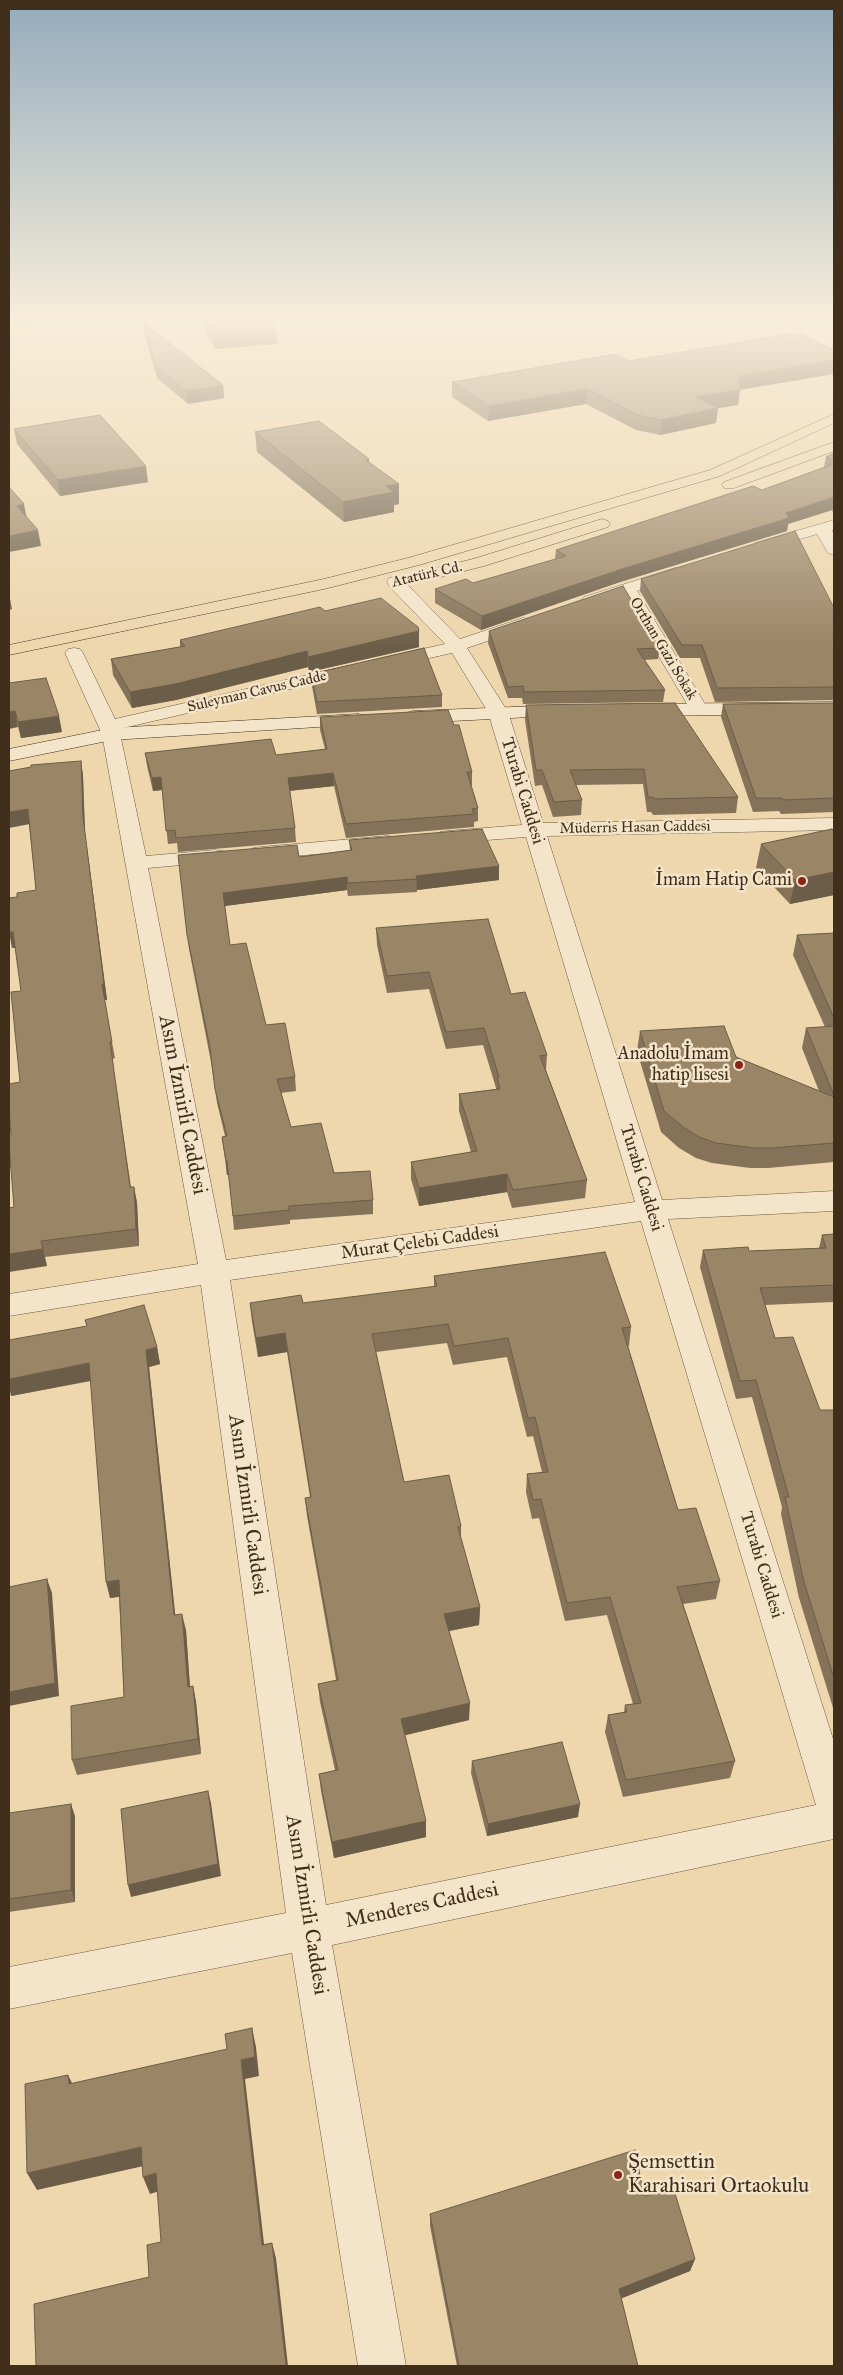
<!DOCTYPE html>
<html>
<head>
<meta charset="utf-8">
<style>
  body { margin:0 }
  #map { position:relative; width:843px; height:2375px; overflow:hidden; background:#eed6ad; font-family:"IM FELL Great Primer",serif }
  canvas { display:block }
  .frame { position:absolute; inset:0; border:10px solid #412e1b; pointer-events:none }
</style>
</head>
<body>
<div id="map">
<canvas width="843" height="2375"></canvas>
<div class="frame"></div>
</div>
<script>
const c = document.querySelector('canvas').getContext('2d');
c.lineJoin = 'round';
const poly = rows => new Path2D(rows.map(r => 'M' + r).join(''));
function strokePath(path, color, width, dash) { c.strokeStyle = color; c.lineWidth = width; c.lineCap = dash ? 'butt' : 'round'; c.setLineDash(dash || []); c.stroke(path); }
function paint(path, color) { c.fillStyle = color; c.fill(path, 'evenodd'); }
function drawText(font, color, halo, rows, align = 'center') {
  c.font = font + ' "IM FELL Great Primer",serif'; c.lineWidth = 5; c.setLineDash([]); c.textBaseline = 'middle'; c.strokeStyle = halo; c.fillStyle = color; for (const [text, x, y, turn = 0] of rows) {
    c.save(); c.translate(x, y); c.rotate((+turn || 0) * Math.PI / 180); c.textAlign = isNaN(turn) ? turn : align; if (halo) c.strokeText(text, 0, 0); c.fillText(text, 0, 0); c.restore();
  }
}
const street = poly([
  [9,316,48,316,42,320,9,324,9,316],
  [834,520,834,530,832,530,834,535,834,555,828,553,817,534,761,551,755,549,753,546,755,543,834,520],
  [675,568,681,569,683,573,681,577,637,591,708,709,706,713,699,715,692,713,690,709,623,596,590,606,584,605,581,601,584,597,675,568],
  [395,577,401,578,460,639,523,618,529,619,532,623,529,627,467,648,508,712,543,823,834,818,834,830,547,836,662,1200,834,1191,834,1211,668,1219,834,1742,834,1839,332,1945,406,2366,358,2366,292,1953,9,2009,9,1967,286,1913,201,1285,9,1316,9,1294,198,1264,102,734,65,653,68,649,74,648,80,649,83,653,115,719,347,666,353,667,356,671,353,675,347,676,119,729,146,856,215,850,223,851,226,856,223,861,215,862,148,868,226,1260,635,1202,526,837,448,843,440,842,437,837,440,832,448,831,522,825,488,712,452,653,389,667,383,666,380,662,383,658,445,644,389,586,387,582,389,578,395,577],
  [641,1221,816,1805,326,1905,230,1280,641,1221],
  [387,836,395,837,398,842,395,847,261,859,253,858,250,853,253,848,261,847,387,836]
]);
const secondary = poly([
  [834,702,834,714,643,716,636,714,634,710,636,706,643,704,834,702],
  [563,705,570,707,573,711,570,715,413,723,406,721,403,717,406,713,413,711,563,705],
  [358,714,365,716,368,720,365,724,112,740,9,761,9,749,112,728,358,714]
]);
const primary = poly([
  [834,414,834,423,720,476,419,565,324,589,9,655,9,645,324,579,408,558,710,470,834,414],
  [834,442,834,451,734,488,724,488,722,485,724,482,834,442],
  [602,519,608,521,610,524,608,527,484,566,433,579,427,578,425,574,427,570,473,559,602,519]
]);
const wall = poly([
  [199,316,270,316,276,331,277,344,215,349],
  [144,323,223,385,224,398,188,404,157,378,145,336],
  [629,361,834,374,740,390,738,405,718,408,716,423,660,435,636,430,586,404,488,421,452,397,452,382],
  [14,429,148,482,60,496,17,444],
  [255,432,369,459,369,462,399,504,394,505,394,512,344,522,257,452],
  [834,453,834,515,832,510,788,524,787,531,620,582,481,630,435,603,435,589,473,583,555,559,556,550,762,490,824,467,826,457],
  [641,579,834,608,834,700,715,702,700,658,680,658,640,591],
  [325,611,419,631,419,647,309,672,308,667,176,700,132,708,113,675,111,659,180,647,180,640],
  [489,631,660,648,658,659,644,660,665,690,663,702,523,704,522,698,508,698,488,643],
  [311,674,442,695,442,707,317,714,312,686],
  [9,683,62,732,21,738,18,727],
  [834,703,834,812,781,814,779,811,753,812,721,717,723,704],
  [526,705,738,797,736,813,653,815,651,812,647,812,643,784,576,785,582,800,581,815,553,817,542,785,535,786,525,720],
  [320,717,472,772,472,785,471,785,478,808,478,821,474,822,474,827,346,838,334,786,289,791,295,828,296,842,178,852,177,843,168,844,162,790,153,791,147,766,145,753,276,755,325,749,320,730],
  [81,761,83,776,85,833,107,1000,104,1000,115,1058,112,1059,131,1187,134,1187,137,1203,139,1246,45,1257,47,1266,14,1207,11,1136,20,1082,21,991,16,948,12,948,17,897,36,890,29,825],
  [834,831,834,895,790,904,756,868,761,844],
  [349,840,499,866,499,880,417,890,417,892,348,896,347,890,225,906,230,945,266,1025,295,1077,296,1091,281,1093,291,1127,334,1173,373,1200,373,1214,290,1220,290,1224,234,1230,229,1175,227,1175,222,1137,225,1136,217,1103,211,1062,189,949,178,855,299,857,350,850],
  [376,928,511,994,547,1055,546,1070,587,1180,585,1198,512,1208,507,1192,419,1206,411,1179,411,1162,471,1152,459,1111,459,1094,496,1089,496,1088,483,1045,446,1049,429,989,387,993,377,945],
  [834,933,834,1162,768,1168,750,1168,712,1163,696,1158,679,1148,661,1132,637,1051,640,1031,736,1057,819,1091,802,1048,806,1028,825,1027,793,955,797,935],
  [834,1234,834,1305,833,1302,765,1305,775,1338,820,1410,834,1410,834,1711,799,1598,781,1514,782,1507,752,1397,736,1399,700,1267,703,1250,749,1251,819,1248,822,1235],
  [434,1276,631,1327,629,1346,628,1346,678,1510,720,1581,716,1599,683,1604,735,1761,730,1778,623,1797,605,1732,608,1715,624,1712,625,1705,633,1704,607,1615,565,1621,539,1518,532,1519,526,1492,527,1474,542,1472,533,1436,527,1437,507,1357,453,1365,447,1343,376,1352,404,1482,461,1526,461,1538,480,1607,479,1625,449,1631,469,1720,405,1735,426,1837,334,1858,321,1791,319,1774,335,1770,320,1702,318,1684,336,1680,307,1516,305,1498,310,1497,287,1352,258,1357,252,1322,250,1303,303,1303,434,1287],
  [157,1347,160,1364,149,1367,175,1615,186,1630,190,1687,193,1686,196,1702,201,1754,77,1775,72,1760,124,1697,119,1597,110,1598,91,1381,11,1396],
  [472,1761,578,1817,487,1836,471,1773],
  [9,1813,75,1816,75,1902,9,1912],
  [644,2196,695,2259,690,2271,621,2298,638,2366,457,2366,430,2226,430,2214]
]);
const shadedWall = poly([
  [276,331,277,344,215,349,214,335],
  [834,360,834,374,737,390,739,376],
  [223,385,224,398,188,404,186,391],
  [587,389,586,404,488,421,489,406],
  [740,390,738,405,694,412,696,397],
  [718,408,716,423,660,435,661,420],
  [146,466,148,482,60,496,58,480],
  [399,484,399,504,394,505,394,512,344,522,343,502,386,486],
  [834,497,832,510,788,524,787,531,620,582,481,630,482,616],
  [24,504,27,520,17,506],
  [38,530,41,546,9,552,9,536],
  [9,593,12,609,9,610],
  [419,631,419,647,309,672,308,657],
  [307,651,308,667,176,700,132,708,130,692],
  [15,711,18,727,9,729,9,712],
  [59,716,62,732,21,738,18,722],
  [81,761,83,776,85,833,107,1000,104,1000,102,984,83,817],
  [333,773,334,786,288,791,288,778],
  [161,777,162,790,153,791,152,778],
  [28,809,30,824,9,828,9,812],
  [499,866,499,880,417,890,416,876],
  [834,872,834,895,790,904,795,880],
  [347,877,347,890,224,906,223,893],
  [9,932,13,932,17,948,12,948],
  [226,1161,227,1161,229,1175,227,1175],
  [507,1174,507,1192,419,1206,419,1188],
  [134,1187,137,1203,139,1246,136,1229],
  [41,1241,47,1266,9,1272,9,1254],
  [285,1333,287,1352,258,1357,256,1338],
  [157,1347,160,1364,149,1367,177,1631,174,1615,146,1350],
  [89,1363,93,1380,11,1396,9,1386,9,1379],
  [47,1579,52,1593,59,1696,9,1706,9,1692],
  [119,1580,122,1596,110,1598,106,1582],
  [480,1607,479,1625,444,1632,444,1614],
  [182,1614,186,1630,191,1703,188,1687],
  [193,1686,196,1702,201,1754,198,1739],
  [470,1703,469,1720,402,1736,401,1719],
  [208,1791,211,1803,221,1876,131,1897,128,1885],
  [71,1804,75,1816,75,1902,71,1890],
  [580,1804,578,1817,487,1836,488,1824],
  [426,1821,426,1837,334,1858,332,1842],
  [252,2028,256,2047,259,2076,245,2079,266,2261,262,2245,241,2060],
  [68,2075,77,2093,69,2084],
  [141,2147,148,2165,37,2190,27,2173],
  [156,2173,163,2190,150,2194,143,2177],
  [272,2243,276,2258,288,2366,286,2366],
  [695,2259,690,2271,615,2301,619,2289]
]);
const building = poly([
  [204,316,270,316,276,331,214,335,204,316],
  [144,323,223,385,186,391,155,365,144,323],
  [798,333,834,350,834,360,739,376,740,390,696,397,718,408,661,420,638,415,587,389,489,406,452,382,616,354,629,361,798,333],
  [100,415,146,466,58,480,14,429,100,415],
  [319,421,369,459,366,460,399,484,386,486,394,492,343,502,255,432,319,421],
  [834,453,834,460,826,457,834,453],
  [834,464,834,497,786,513,789,518,622,569,482,616,435,589,466,579,473,583,566,556,556,550,753,486,762,490,834,464],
  [9,487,24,504,17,506,38,530,9,536,9,487],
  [795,531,834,608,834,687,717,688,702,645,682,645,641,579,795,531],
  [623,586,660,648,637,649,665,690,524,692,523,686,508,687,489,631,623,586],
  [381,598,418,627,419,631,308,657,307,651,175,684,130,692,111,659,185,646,180,640,320,607,325,611,381,598],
  [424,648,442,695,317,702,311,674,424,648],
  [46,678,59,716,18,722,15,711,9,712,9,683,46,678],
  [675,703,738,797,654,799,653,797,648,797,644,769,570,770,582,800,554,802,542,770,536,770,526,705,675,703],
  [834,703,834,798,783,800,782,798,756,798,723,704,834,703],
  [448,710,454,725,459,725,472,772,467,772,478,808,472,809,474,814,346,824,333,773,288,778,295,828,176,838,175,830,166,831,161,777,152,778,145,753,271,739,276,755,327,749,320,717,448,710],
  [81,761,83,817,104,984,102,984,112,1042,110,1042,130,1187,134,1187,136,1229,41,1241,43,1249,9,1254,9,1208,14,1207,9,1145,9,1136,11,1136,9,1107,9,1084,20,1082,11,992,21,991,13,932,9,932,9,898,17,897,17,893,36,890,28,809,9,812,9,771,31,767,31,765,81,761],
  [482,829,499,866,416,876,417,879,348,883,347,877,223,893,230,945,246,943,266,1025,285,1023,295,1077,277,1079,291,1127,321,1123,334,1173,370,1171,373,1200,289,1206,289,1210,233,1216,227,1161,226,1161,222,1137,227,1136,215,1089,210,1048,187,935,178,855,297,845,299,857,352,850,349,840,482,829],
  [832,829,834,831,834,872,795,880,761,844,832,829],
  [488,919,511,994,525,992,547,1055,540,1056,587,1180,513,1190,507,1174,419,1188,411,1162,477,1151,459,1094,500,1089,497,1077,499,1077,484,1028,446,1032,429,972,387,976,376,928,488,919],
  [834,933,834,1018,797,935,834,933],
  [724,1026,736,1057,834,1097,834,1143,772,1148,754,1148,716,1143,699,1137,683,1127,664,1111,640,1031,724,1026],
  [834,1026,834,1095,806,1028,834,1026],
  [834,1234,834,1285,760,1288,775,1338,793,1337,820,1410,834,1410,834,1678,804,1582,785,1497,789,1497,756,1380,740,1381,703,1250,748,1247,749,1251,826,1248,822,1235,834,1234],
  [605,1252,631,1327,622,1328,678,1510,696,1508,720,1581,677,1587,735,1761,626,1780,608,1715,627,1712,625,1705,641,1703,610,1597,567,1603,541,1499,533,1500,527,1474,548,1472,535,1417,528,1418,508,1338,454,1346,448,1324,372,1334,404,1482,449,1475,461,1526,458,1527,480,1607,444,1614,470,1703,401,1719,426,1821,332,1842,319,1774,338,1770,318,1684,338,1680,305,1498,311,1497,285,1333,256,1338,250,1303,301,1295,303,1303,437,1286,434,1276,605,1252],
  [144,1305,157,1347,146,1350,174,1615,182,1614,188,1687,193,1686,198,1739,72,1760,71,1706,124,1697,119,1580,106,1582,89,1363,9,1379,9,1340,87,1326,85,1320,144,1305],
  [47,1579,55,1683,9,1692,9,1587,47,1579],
  [562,1742,580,1804,488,1824,472,1761,562,1742],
  [208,1791,218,1864,128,1885,121,1809,208,1791],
  [71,1804,71,1890,9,1899,9,1813,71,1804],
  [252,2028,255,2057,241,2060,262,2245,272,2243,286,2366,36,2366,34,2304,149,2277,147,2245,161,2242,156,2173,143,2177,141,2147,27,2173,25,2084,68,2075,69,2084,227,2049,225,2034,252,2028],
  [635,2150,644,2196,674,2190,695,2259,619,2289,638,2366,459,2366,430,2214,635,2150]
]);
const markers = [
  [802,881,5,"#8f2418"],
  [739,1065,5,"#8f2418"],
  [618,2175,5,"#8f2418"]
];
const farStreetnames = [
  ["Atatürk Cd.",427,575,-13],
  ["Orthan Gazi Sokak",663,649,59],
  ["Suleyman Cavus Cadde",257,692,-13],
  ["Müderris Hasan Caddesi",635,828,-1]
];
const streetNames = [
  ["Turabi Caddesi",522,791,73],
  ["Turabi Caddesi",641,1178,73],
  ["Murat Çelebi Caddesi",420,1243,-8],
  ["Turabi Caddesi",761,1565,73]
];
const poiNames = [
  ["İmam Hatip Cami",792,881],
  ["Anadolu İmam",729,1055],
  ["hatip lisesi",729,1076]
];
const nearStreetnames = [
  ["Asım İzmirli Caddesi",182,1105,79],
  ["Asım İzmirli Caddesi",247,1505,82],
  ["Asım İzmirli Caddesi",306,1905,81],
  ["Menderes Caddesi",422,1906,-12]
];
const nearPoinames = [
  ["Şemsettin",628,2163],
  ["Karahisari Ortaokulu",628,2187]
];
strokePath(street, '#6c5840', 1);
strokePath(secondary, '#412e1b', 1);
strokePath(primary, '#412e1b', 1);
paint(street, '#f4e4ca');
paint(secondary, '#f4e4ca');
paint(primary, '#eed6ad');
paint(wall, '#857259');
paint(shadedWall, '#6c5d48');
paint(building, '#9b8567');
strokePath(building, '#6c5d48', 1);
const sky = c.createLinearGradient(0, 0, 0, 648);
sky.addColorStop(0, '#93abbc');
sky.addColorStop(0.49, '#f7edda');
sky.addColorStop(1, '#f7edda00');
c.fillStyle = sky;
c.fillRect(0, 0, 843, 648);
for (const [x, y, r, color] of markers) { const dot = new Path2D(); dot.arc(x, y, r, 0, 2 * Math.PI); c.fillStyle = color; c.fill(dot); strokePath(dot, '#f4e4ca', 2); }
drawText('15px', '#412e1b', '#f4e4ca', farStreetnames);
drawText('18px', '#412e1b', '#f4e4ca', streetNames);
drawText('18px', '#412e1b', '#f4e4ca', poiNames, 'right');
drawText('21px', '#412e1b', '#f4e4ca', nearStreetnames);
drawText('21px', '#412e1b', '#f4e4ca', nearPoinames, 'left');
</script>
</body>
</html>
